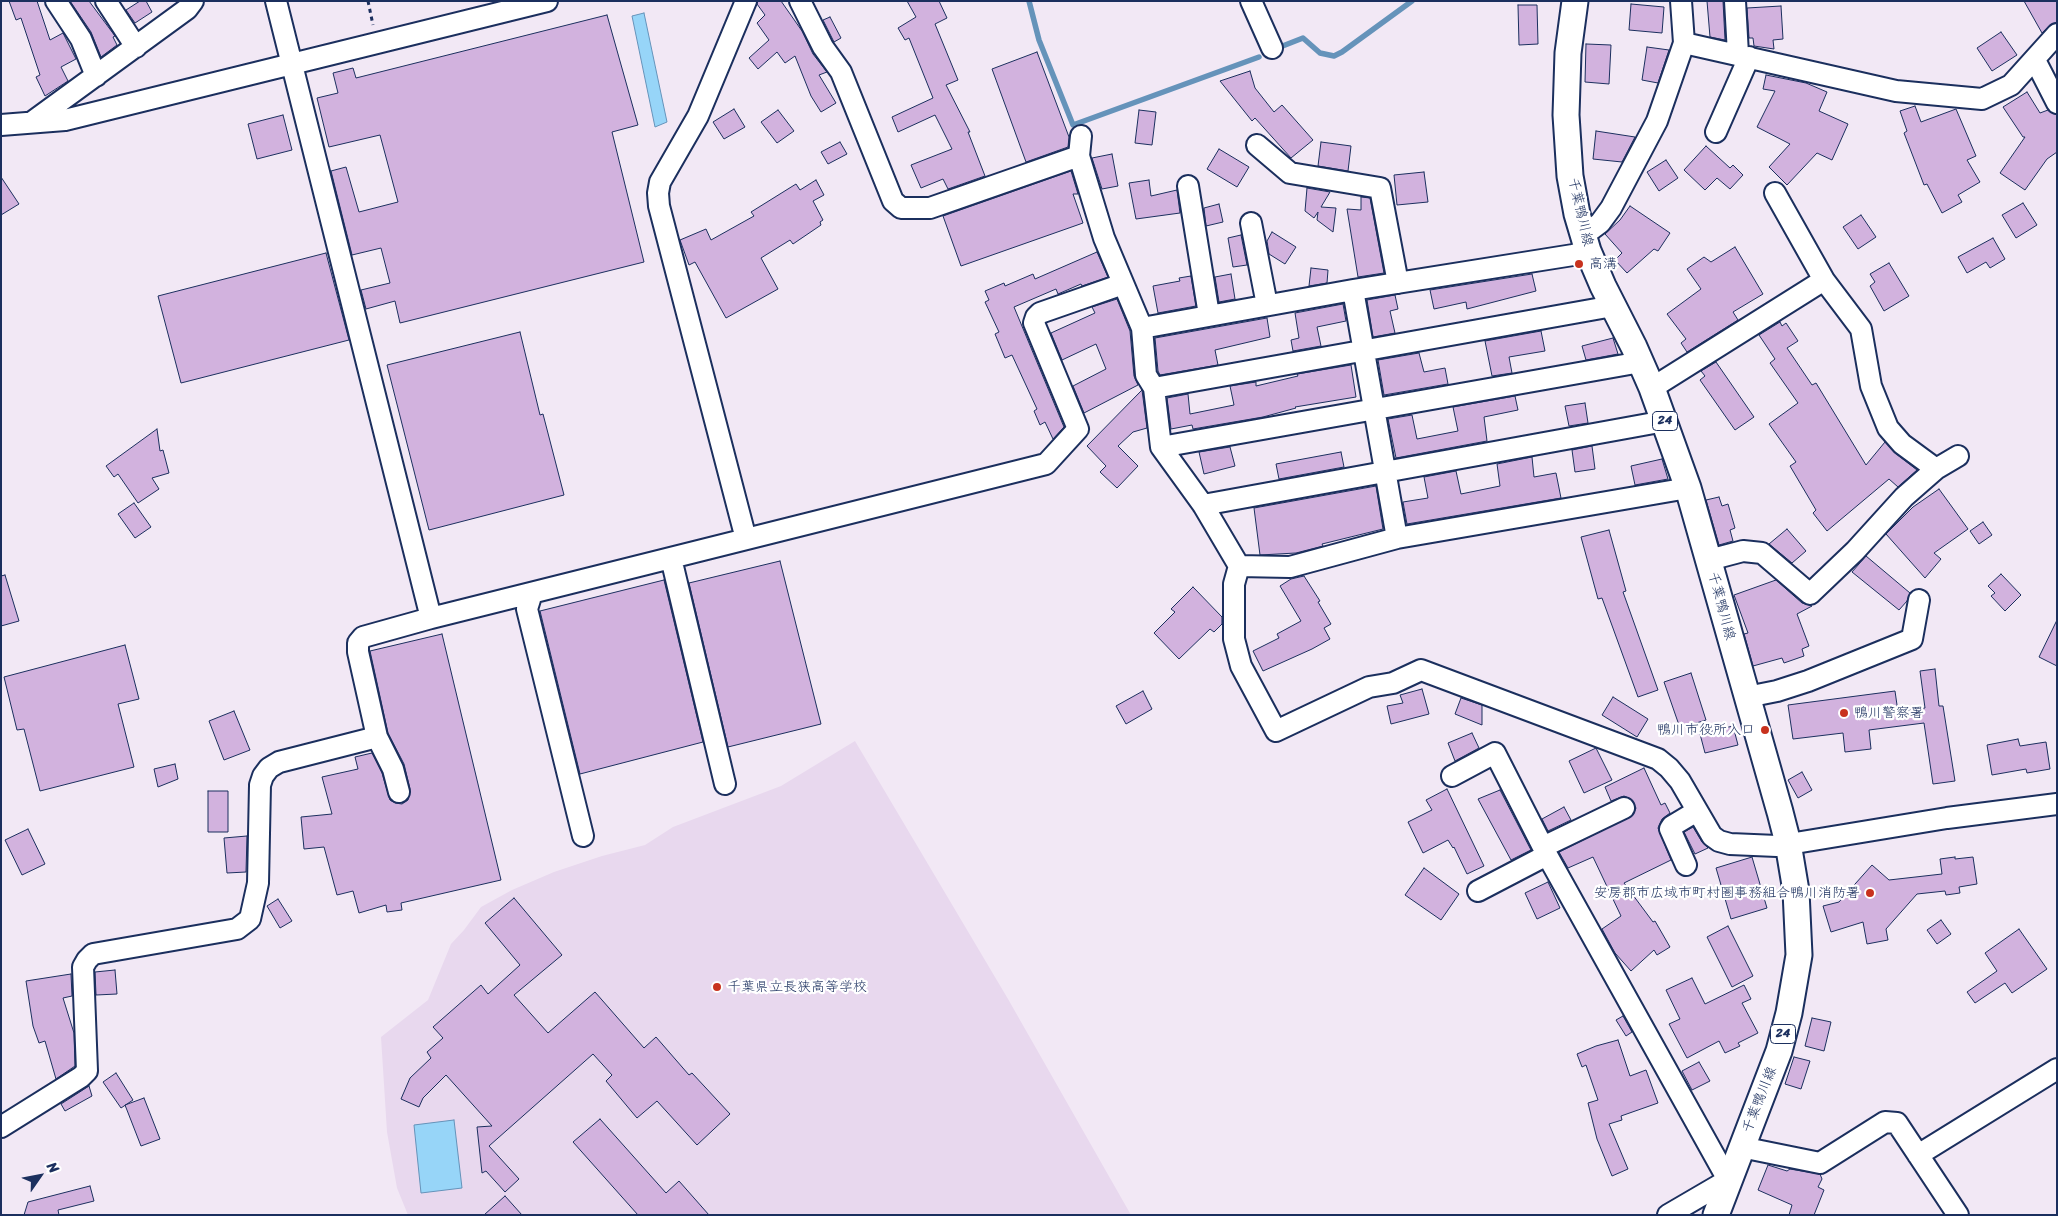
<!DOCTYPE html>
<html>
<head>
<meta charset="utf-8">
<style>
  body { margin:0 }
  #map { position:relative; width:2058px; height:1216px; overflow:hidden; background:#f2e8f5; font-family:Sriracha,sans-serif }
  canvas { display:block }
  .frame { position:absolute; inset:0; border:2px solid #1b2f5e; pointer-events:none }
  .north { position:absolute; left:15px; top:1151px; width:50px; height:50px; -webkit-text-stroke:4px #fff; paint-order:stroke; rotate:57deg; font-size:14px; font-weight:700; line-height:20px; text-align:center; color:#1b2f5e }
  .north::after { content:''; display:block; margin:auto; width:18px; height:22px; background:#1b2f5e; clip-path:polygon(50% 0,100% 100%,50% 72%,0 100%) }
</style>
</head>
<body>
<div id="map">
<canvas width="2058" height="1216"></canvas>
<div class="frame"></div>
<div class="north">N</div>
</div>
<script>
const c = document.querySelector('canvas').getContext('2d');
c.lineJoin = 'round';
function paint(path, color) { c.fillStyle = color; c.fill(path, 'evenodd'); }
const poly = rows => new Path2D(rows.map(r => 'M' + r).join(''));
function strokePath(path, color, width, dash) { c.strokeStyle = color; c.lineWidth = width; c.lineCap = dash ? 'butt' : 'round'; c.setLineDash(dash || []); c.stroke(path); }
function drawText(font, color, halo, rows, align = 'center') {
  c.font = font + ' Sriracha,"Klee One",sans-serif'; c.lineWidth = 4.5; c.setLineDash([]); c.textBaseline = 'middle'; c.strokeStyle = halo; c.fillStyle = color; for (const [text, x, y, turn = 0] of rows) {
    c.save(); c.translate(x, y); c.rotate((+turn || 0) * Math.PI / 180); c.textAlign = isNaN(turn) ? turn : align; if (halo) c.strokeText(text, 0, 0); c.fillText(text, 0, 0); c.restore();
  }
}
const built = poly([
  [855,741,1008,999,1131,1215,408,1215,397,1188,387,1132,381,1037,428,1000,451,944,464,930,481,907,512,890,554,872,602,856,645,845,673,827,781,786]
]);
const water = poly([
  [644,13,667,122,655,127,632,16,644,13],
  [454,1120,462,1188,421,1193,414,1125,454,1120]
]);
const stream = poly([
  [1029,1,1039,40,1073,125,1259,57],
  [1280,47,1303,38,1320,53,1334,56,1342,52,1412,1]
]);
const building = poly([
  [9,1,37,1,50,40,63,33,76,59,61,67,68,81,45,96,36,77,40,75,21,18,16,20,9,1],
  [70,1,89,1,115,36,113,37,117,45,101,57,91,32,70,1],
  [140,1,146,1,152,12,135,23,126,10,140,1],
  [758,1,781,1,802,31,813,54,827,72,819,75,836,103,821,112,811,96,795,56,785,63,777,52,758,69,749,58,769,40,757,23,765,15,757,4,758,1],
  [907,1,939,1,947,18,935,24,958,80,946,85,970,132,968,132,985,176,948,189,943,179,921,188,911,165,952,149,935,115,898,132,892,117,933,98,909,38,905,40,898,28,916,17,907,1],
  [1707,1,1723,1,1725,40,1710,37,1707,1],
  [2024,1,2057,1,2057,22,2049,26,2042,33,2024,1],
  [1631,4,1664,7,1662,33,1629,30,1631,4],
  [1518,5,1537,5,1538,44,1519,45,1518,5],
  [1781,6,1783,39,1773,40,1774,49,1754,46,1753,38,1749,38,1747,8,1781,6],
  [607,15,638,125,612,132,644,262,400,323,395,301,366,309,361,290,390,283,381,248,352,255,331,171,346,167,359,212,398,202,380,135,329,147,317,98,338,93,333,73,353,68,356,78,607,15],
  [830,17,841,38,834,42,823,20,830,17],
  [2001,32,2017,55,1992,71,1977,48,2001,32],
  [1586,44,1611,45,1609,84,1585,82,1586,44],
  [1647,47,1669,50,1658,83,1642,80,1647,47],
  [1037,52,1069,137,1068,147,1026,162,992,69,1037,52],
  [1250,71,1255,88,1274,112,1282,105,1313,140,1291,158,1255,118,1252,121,1220,81,1250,71],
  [1766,75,1806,83,1827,92,1819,111,1848,124,1832,160,1817,153,1787,185,1769,167,1790,144,1757,127,1775,91,1763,89,1766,75],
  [2027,92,2040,113,2048,110,2057,115,2057,152,2047,159,2025,190,2000,173,2025,137,2023,137,2003,107,2027,92],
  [1915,106,1921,122,1956,109,1976,156,1967,160,1980,182,1958,195,1962,202,1942,213,1927,184,1924,185,1904,133,1907,131,1900,111,1915,106],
  [734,109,745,127,724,139,713,122,734,109],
  [778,110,794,131,777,143,761,122,778,110],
  [1139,110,1156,112,1152,145,1135,143,1139,110],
  [283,115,292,150,257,159,248,124,283,115],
  [1596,131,1635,137,1622,162,1593,159,1596,131],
  [840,142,847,154,828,164,821,152,840,142],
  [1321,142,1351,146,1348,171,1318,166,1321,142],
  [1706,146,1730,168,1733,165,1743,175,1730,189,1717,178,1705,190,1684,170,1706,146],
  [1219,149,1249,167,1237,187,1207,169,1219,149],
  [1112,154,1118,186,1102,189,1092,158,1112,154],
  [1666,160,1678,178,1659,191,1647,172,1666,160],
  [1071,171,1078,194,1073,194,1083,223,961,266,943,216,1071,171],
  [1424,172,1428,202,1397,205,1394,175,1424,172],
  [1,177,19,204,1,215,1,177],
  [816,180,824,195,813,201,823,220,820,222,821,225,793,244,790,240,761,258,778,289,726,318,695,262,689,265,680,240,706,229,711,240,754,216,751,212,796,184,800,190,816,180],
  [1149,180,1151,196,1177,190,1180,213,1136,219,1129,183,1149,180],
  [1307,188,1330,192,1321,207,1336,208,1333,232,1317,220,1318,212,1314,218,1305,211,1307,188],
  [1361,197,1370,198,1384,273,1358,277,1347,209,1361,210,1361,197],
  [2023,203,2037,225,2016,238,2002,215,2023,203],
  [1219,204,1223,222,1206,226,1204,208,1219,204],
  [1630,206,1670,233,1658,251,1654,249,1627,273,1615,260,1622,253,1605,234,1620,220,1630,206],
  [1861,215,1876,237,1858,249,1843,227,1861,215],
  [1272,232,1296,247,1285,264,1269,254,1267,241,1272,232],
  [1241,235,1247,265,1233,267,1228,238,1241,235],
  [1993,238,2005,259,1990,268,1986,262,1967,273,1958,257,1993,238],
  [1735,247,1763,294,1733,312,1738,320,1687,352,1681,343,1686,339,1667,314,1701,289,1687,269,1704,257,1711,262,1735,247],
  [1097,252,1108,277,1082,286,1081,284,1058,294,1056,289,1014,307,1064,427,1053,439,1045,422,1040,425,1034,411,1037,409,1012,355,1005,358,995,334,999,332,985,302,989,300,985,291,1004,283,1005,286,1033,274,1035,279,1097,252],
  [326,253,349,340,181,383,158,296,326,253],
  [1889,263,1909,296,1884,311,1870,286,1875,282,1870,274,1889,263],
  [1311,268,1328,270,1327,283,1309,286,1311,268],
  [1231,274,1235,299,1219,302,1215,277,1231,274],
  [1532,274,1536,291,1467,309,1466,302,1434,309,1430,290,1532,274],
  [1191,276,1196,306,1158,313,1153,286,1180,281,1179,278,1191,276],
  [1395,295,1398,309,1390,311,1395,333,1373,337,1367,300,1395,295],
  [1117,299,1130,331,1134,376,1138,385,1084,413,1073,386,1106,369,1096,344,1062,360,1051,333,1095,313,1092,307,1117,299],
  [1343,304,1346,321,1317,327,1321,346,1293,351,1291,340,1299,338,1295,313,1343,304],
  [1267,318,1270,337,1215,350,1218,365,1160,375,1158,371,1155,338,1267,318],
  [1780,322,1782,326,1786,323,1798,341,1787,348,1812,385,1816,383,1866,465,1885,442,1895,453,1917,470,1898,487,1889,479,1827,531,1813,513,1816,510,1790,466,1796,462,1769,424,1798,403,1770,363,1775,359,1759,335,1780,322],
  [1541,331,1545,351,1509,357,1512,373,1492,376,1485,341,1541,331],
  [520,332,540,415,543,414,564,495,429,530,387,365,520,332],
  [1613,338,1618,354,1586,360,1582,346,1613,338],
  [1419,353,1424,372,1445,368,1448,384,1384,395,1378,360,1419,353],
  [1716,362,1754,417,1735,430,1700,380,1705,376,1701,371,1716,362],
  [1351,365,1356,397,1295,407,1296,408,1263,417,1193,429,1192,425,1171,429,1167,398,1188,394,1190,414,1234,405,1230,386,1256,382,1256,386,1298,376,1297,374,1351,365],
  [1142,390,1147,428,1133,432,1118,446,1138,466,1117,488,1100,472,1106,466,1087,446,1142,390],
  [1515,396,1518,410,1484,417,1487,441,1396,458,1388,419,1412,415,1417,439,1458,431,1453,407,1515,396],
  [1585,403,1588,423,1569,426,1565,406,1585,403],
  [157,429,160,451,163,450,169,473,152,478,159,489,138,503,118,474,114,477,106,466,157,429],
  [1592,446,1595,469,1575,472,1572,450,1592,446],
  [1230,447,1235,466,1204,474,1199,452,1230,447],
  [1341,452,1344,467,1279,479,1276,464,1341,452],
  [1532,457,1534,477,1556,473,1561,498,1407,524,1403,502,1428,498,1424,477,1456,471,1461,494,1500,486,1497,464,1532,457],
  [1662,459,1668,479,1635,485,1631,466,1662,459],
  [1376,486,1383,529,1322,544,1323,546,1296,553,1260,555,1254,508,1376,486],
  [1939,489,1968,529,1934,553,1941,559,1925,578,1886,534,1913,507,1939,489],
  [1719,497,1722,506,1728,504,1735,528,1730,530,1733,541,1719,545,1706,500,1719,497],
  [134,503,151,527,135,538,118,514,134,503],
  [1983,522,1992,535,1979,544,1970,531,1983,522],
  [1787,529,1806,551,1792,563,1769,544,1787,529],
  [1609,530,1626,591,1623,592,1658,690,1638,697,1602,598,1598,599,1581,537,1609,530],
  [1866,556,1910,593,1907,601,1899,610,1852,572,1866,556],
  [780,561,821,724,728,747,689,583,780,561],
  [2001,574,2021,595,2005,611,1991,596,1995,593,1988,586,2001,574],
  [5,575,19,621,1,626,1,576,5,575],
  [1304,576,1320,601,1318,602,1331,624,1324,628,1330,639,1312,649,1263,671,1253,651,1279,638,1277,634,1301,621,1280,586,1291,579,1304,576],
  [664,580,703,742,580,774,540,611,664,580],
  [1776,580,1802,603,1812,606,1797,614,1809,646,1802,649,1804,656,1784,663,1782,658,1753,666,1744,634,1748,633,1734,595,1776,580],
  [1193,587,1222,617,1222,624,1214,632,1210,629,1179,659,1154,633,1175,612,1171,609,1193,587],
  [2057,620,2057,666,2039,657,2057,620],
  [442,634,501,880,401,903,402,910,387,912,386,905,359,913,353,891,337,895,324,847,304,849,301,817,332,814,322,777,358,769,355,757,372,753,382,773,390,800,395,803,402,804,408,800,410,789,404,764,388,733,370,651,442,634],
  [125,645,139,699,118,704,134,767,40,791,24,729,17,730,4,677,125,645],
  [1935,669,1939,706,1943,706,1955,781,1933,784,1924,723,1869,730,1871,749,1845,752,1843,733,1793,739,1788,705,1895,691,1898,712,1925,708,1920,671,1935,669],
  [1691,673,1706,720,1680,728,1664,682,1691,673],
  [1422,689,1429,714,1391,724,1387,706,1403,703,1400,695,1422,689],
  [1143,691,1152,709,1126,724,1116,706,1143,691],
  [1613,697,1648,719,1637,737,1602,715,1613,697],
  [1461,698,1482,705,1482,725,1455,714,1461,698],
  [234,711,250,750,224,760,209,721,234,711],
  [1733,726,1738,745,1705,753,1700,734,1733,726],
  [1472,733,1479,748,1455,761,1448,743,1472,733],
  [2018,739,2020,746,2046,742,2050,769,2027,773,2026,769,1992,775,1987,745,2018,739],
  [1596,748,1612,780,1584,793,1569,761,1596,748],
  [175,764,178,779,158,787,154,769,175,764],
  [1644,768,1661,805,1665,803,1670,813,1662,819,1658,828,1671,860,1624,883,1653,922,1655,921,1670,947,1657,955,1654,950,1631,971,1615,953,1602,929,1621,916,1593,857,1568,868,1559,852,1633,815,1636,808,1631,799,1624,796,1611,801,1605,787,1644,768],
  [1802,772,1812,790,1798,798,1788,780,1802,772],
  [1447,789,1484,866,1467,874,1454,847,1453,848,1448,840,1423,853,1408,822,1432,810,1426,800,1447,789],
  [1500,790,1531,850,1511,860,1478,799,1500,790],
  [208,791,228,791,228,832,208,832,208,791],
  [1564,807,1571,820,1548,831,1542,819,1564,807],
  [1693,827,1702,842,1708,848,1695,854,1684,832,1693,827],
  [28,829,45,864,22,875,5,840,28,829],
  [247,836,246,872,227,873,224,838,247,836],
  [1752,857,1767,908,1731,919,1716,868,1752,857],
  [1955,857,1955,859,1973,857,1977,884,1959,887,1960,893,1946,895,1945,891,1917,894,1886,929,1888,940,1867,944,1863,922,1831,932,1823,906,1839,902,1872,865,1889,880,1942,874,1940,859,1955,857],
  [1424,868,1459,894,1441,920,1405,895,1424,868],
  [1548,882,1560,908,1537,919,1525,893,1548,882],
  [514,898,562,955,514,995,548,1033,595,992,644,1048,656,1037,689,1075,692,1073,730,1114,697,1145,657,1101,637,1118,606,1081,612,1075,593,1054,489,1146,519,1179,505,1192,486,1171,482,1173,477,1127,492,1126,446,1075,423,1098,419,1107,401,1099,410,1078,431,1058,427,1052,443,1038,433,1027,481,985,488,994,520,965,485,923,514,898],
  [278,899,292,921,280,928,267,906,278,899],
  [1941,920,1951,934,1937,944,1927,930,1941,920],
  [1728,926,1753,976,1732,987,1707,937,1728,926],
  [2019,929,2047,969,2012,993,2005,983,1975,1003,1967,992,1997,971,1985,953,2019,929],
  [115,970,117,994,96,995,95,972,115,970],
  [71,974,72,996,63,998,74,1033,75,1066,56,1079,45,1041,39,1043,33,1026,26,981,71,974],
  [1692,978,1705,1004,1744,985,1751,999,1742,1003,1758,1033,1738,1043,1740,1046,1725,1053,1719,1041,1687,1058,1669,1024,1680,1019,1666,990,1692,978],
  [1623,1016,1632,1032,1626,1036,1616,1020,1623,1016],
  [1812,1018,1831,1022,1824,1051,1805,1046,1812,1018],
  [1618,1040,1630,1076,1646,1070,1658,1103,1621,1116,1622,1120,1609,1124,1628,1169,1612,1176,1597,1139,1588,1103,1598,1100,1586,1065,1582,1067,1577,1054,1596,1046,1618,1040],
  [1794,1057,1810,1061,1801,1089,1785,1084,1794,1057],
  [1699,1062,1710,1081,1692,1090,1682,1071,1699,1062],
  [116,1073,133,1100,121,1108,103,1082,116,1073],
  [89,1086,92,1096,65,1111,61,1104,89,1086],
  [144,1098,160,1139,141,1146,125,1105,144,1098],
  [600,1119,666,1193,679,1181,709,1215,638,1215,573,1142,600,1119],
  [1768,1165,1787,1171,1790,1169,1820,1174,1822,1179,1818,1187,1824,1190,1814,1215,1789,1215,1792,1205,1758,1190,1768,1165],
  [90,1186,94,1201,58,1210,59,1215,24,1215,28,1202,90,1186],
  [505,1196,522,1215,484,1215,505,1196]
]);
const path = poly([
  [368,1,373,25]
]);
const minor = poly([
  [56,1,81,39,96,76],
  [106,1,136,47],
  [276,1,431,618],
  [800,1,823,47,841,72,893,201,901,208,930,208,1079,156],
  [1251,1,1272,48],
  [1735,1,1738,54],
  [1684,43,1896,91,1982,99,2011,85,2057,34],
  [2035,60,2057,103],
  [32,122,187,9,193,1],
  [1,125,65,120,547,1],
  [1716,132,1749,57],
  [1081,136,1079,156,1104,238,1142,328,1146,375,1154,388,1161,447,1203,505,1239,566],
  [1257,145,1290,173,1380,188,1398,283],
  [1188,186,1209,315],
  [1775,193,1824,280,1861,329,1871,386,1888,428,1902,444,1936,469],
  [1251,223,1267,305],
  [1582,232,1592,229,1600,223,1611,208,1657,121,1684,43,1681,1],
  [1353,290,1397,538],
  [1142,328,1353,290,1573,255,1588,251],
  [1154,388,1613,306],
  [1652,388,1824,280],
  [1161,447,1641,362],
  [1203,505,1665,421],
  [746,539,659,206,658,193,660,182,698,116,746,1],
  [671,558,725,784],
  [1709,560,1743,551,1762,553,1810,594,1855,551,1904,497,1936,469,1958,456],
  [1239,566,1234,584,1234,639,1241,666,1276,731,1369,687,1393,683,1421,670,1658,759,1669,768,1680,781,1712,836,1719,841,1730,844,1777,846,1947,818,2057,804],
  [1239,566,1290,567,1397,538,1688,488],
  [532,593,527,609,583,836],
  [1747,697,1777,691,1808,681,1912,639,1919,600],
  [1452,776,1495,753,1547,855,1728,1180,1668,1215],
  [399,792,393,769,377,737,358,652,358,643,363,637,431,618,1046,464,1078,429,1034,323,1036,317,1040,313,1123,284],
  [1543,847,1624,808],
  [1686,865,1670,829,1672,826,1697,811],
  [1478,891,1547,855],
  [1,1127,81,1077,87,1071,83,967,87,960,93,954,237,929,250,919,258,883,260,785,263,776,269,768,279,762,377,737],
  [1741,1147,1820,1163,1885,1122,1897,1123,1958,1215],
  [1918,1155,2057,1069]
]);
const major = poly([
  [1575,1,1568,53,1566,115,1570,176,1577,214,1588,251,1603,286,1634,347,1652,388,1688,488,1780,812,1788,843,1796,891,1799,955,1789,1013,1779,1051,1716,1215]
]);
const markers = [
  [1579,264,5,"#c8321e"],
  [1844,713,5,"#c8321e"],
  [1765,730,5,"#c8321e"],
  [1870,893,5,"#c8321e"],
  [717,987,5,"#c8321e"]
];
const shields = [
  [1665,421,25],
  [1783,1034,25]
];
const shieldNames = [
  ["24",1665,421],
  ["24",1783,1034]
];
const streetNames = [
  ["千葉鴨川線",1580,212,77],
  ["千葉鴨川線",1721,606,75],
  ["千葉鴨川線",1760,1100,-68]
];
const poiNames = [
  ["高溝",1589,264],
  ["鴨川警察署",1854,713],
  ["鴨川市役所入口",1755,730,"right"],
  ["安房郡市広域市町村圏事務組合鴨川消防署",1860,893,"right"],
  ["千葉県立長狭高等学校",727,987]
];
paint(built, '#e8d8ee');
paint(water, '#97d5f8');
strokePath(water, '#6593ba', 1);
strokePath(stream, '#6593ba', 5.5);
paint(building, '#d2b2de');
strokePath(building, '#1b2f5e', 1);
strokePath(minor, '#1b2f5e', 24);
strokePath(major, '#1b2f5e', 29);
strokePath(path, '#1b2f5e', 3, [4, 4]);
strokePath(minor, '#fff', 20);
strokePath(major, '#fff', 25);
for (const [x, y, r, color] of markers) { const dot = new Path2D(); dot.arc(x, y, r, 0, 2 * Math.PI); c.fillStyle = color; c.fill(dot); strokePath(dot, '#fff', 2); }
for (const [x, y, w] of shields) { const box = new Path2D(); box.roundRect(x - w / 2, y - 9.5, w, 19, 4); c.fillStyle = '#fff'; c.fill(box); strokePath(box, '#1b2f5e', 1); }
drawText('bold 12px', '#1b2f5e', null, shieldNames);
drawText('14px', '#1b2f5e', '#fff', streetNames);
drawText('14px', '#1b2f5e', '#fff', poiNames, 'left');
</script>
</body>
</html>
